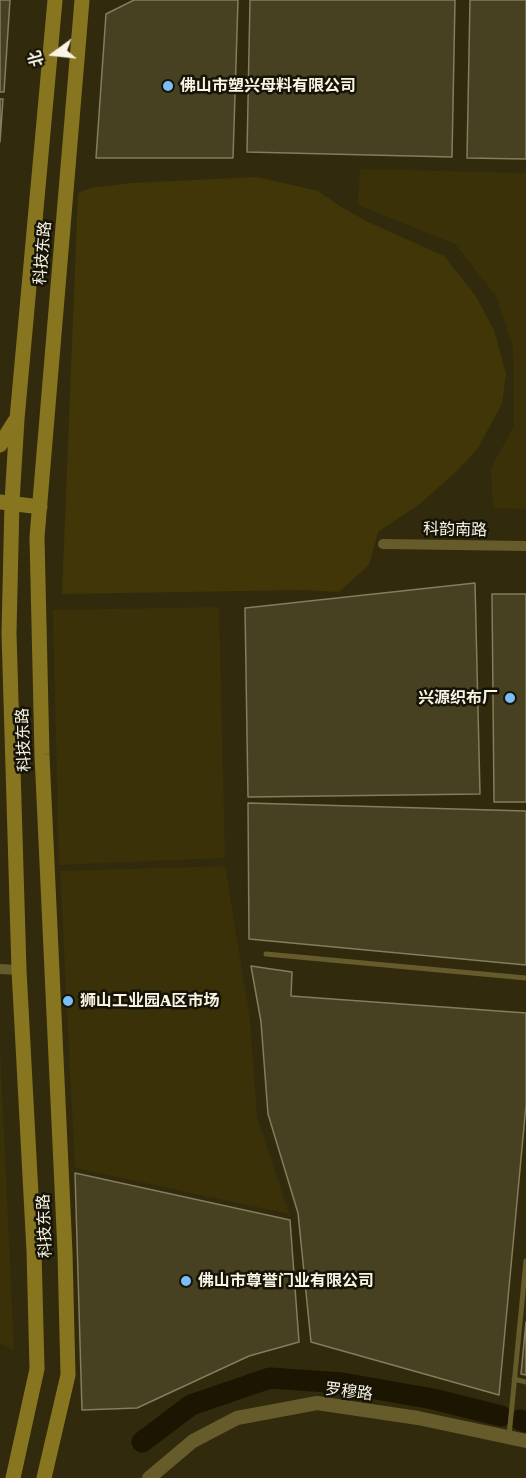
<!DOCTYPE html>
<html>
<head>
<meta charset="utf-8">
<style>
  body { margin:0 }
  #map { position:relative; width:526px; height:1478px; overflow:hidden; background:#322a0c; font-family:"Roboto Serif","Noto Sans SC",serif }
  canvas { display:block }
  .north { position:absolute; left:24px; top:24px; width:60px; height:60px; -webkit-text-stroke:4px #161307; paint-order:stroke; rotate:255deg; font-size:16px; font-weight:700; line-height:24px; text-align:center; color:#f9f4e3 }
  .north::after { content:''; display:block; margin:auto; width:21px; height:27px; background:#f9f4e3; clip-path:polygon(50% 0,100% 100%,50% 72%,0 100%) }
</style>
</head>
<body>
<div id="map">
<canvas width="526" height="1478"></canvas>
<div class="north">北</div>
</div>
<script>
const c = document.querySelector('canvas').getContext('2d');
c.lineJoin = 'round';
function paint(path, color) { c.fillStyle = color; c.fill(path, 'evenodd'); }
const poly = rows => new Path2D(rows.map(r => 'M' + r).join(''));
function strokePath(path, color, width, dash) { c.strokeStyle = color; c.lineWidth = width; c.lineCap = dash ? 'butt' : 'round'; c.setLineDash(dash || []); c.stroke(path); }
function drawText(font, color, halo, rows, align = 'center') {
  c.font = font + ' "Roboto Serif","Noto Sans SC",serif'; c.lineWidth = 5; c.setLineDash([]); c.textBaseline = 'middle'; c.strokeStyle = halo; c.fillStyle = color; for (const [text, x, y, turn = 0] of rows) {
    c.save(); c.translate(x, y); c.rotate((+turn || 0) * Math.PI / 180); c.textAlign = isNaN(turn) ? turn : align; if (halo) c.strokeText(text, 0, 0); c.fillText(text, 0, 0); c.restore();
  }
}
const built = poly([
  [360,169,526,173,526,509,493,508,491,468,514,426,513,347,496,296,455,244,358,205],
  [219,607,225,858,59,865,53,610],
  [225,866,250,1020,257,1117,289,1214,75,1168,60,871],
  [0,1048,14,1351,0,1343]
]);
const green = poly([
  [257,177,318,191,338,205,366,221,444,256,475,295,494,330,506,374,502,404,478,448,459,469,421,503,378,532,369,565,339,592,304,590,62,594,78,193,90,188,132,183]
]);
const river = poly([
  [520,1420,526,1422],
  [142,1442,191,1405,270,1378,342,1383,433,1399,501,1416]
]);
const building = poly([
  [0,0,10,0,4,92,0,92,0,0],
  [134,0,238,0,233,158,96,158,106,14,134,0],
  [250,0,455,0,452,157,247,152,250,0],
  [470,0,526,0,526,159,467,158,470,0],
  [0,99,3,99,0,142,0,99],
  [475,583,480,794,248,797,245,608,475,583],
  [492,594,526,594,526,802,494,802,492,594],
  [248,803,526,811,526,965,249,939,248,803],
  [251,966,292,972,291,996,526,1013,526,1105,499,1395,311,1342,298,1213,268,1114,261,1022,251,966],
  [75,1173,290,1220,299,1342,249,1356,137,1408,82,1410,75,1173],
  [526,1322,526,1375,521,1374,526,1322]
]);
const service = poly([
  [266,954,526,978],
  [514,1379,526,1382],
  [509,1436,526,1261]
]);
const minor = poly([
  [383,544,526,546],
  [0,969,19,970]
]);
const tertiary = poly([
  [149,1478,193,1441,237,1418,317,1403,418,1418,526,1441]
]);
const secondary = poly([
  [0,445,15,421],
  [0,502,40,507],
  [13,1478,37,1369,34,1251,19,970,9,633,12,502,17,419,55,0],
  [44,1478,68,1375,65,1252,42,755,37,537,82,0]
]);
const markers = [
  [168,86,6,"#7bbef8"],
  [510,698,6,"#7bbef8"],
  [68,1001,6,"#7bbef8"],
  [186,1281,6,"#7bbef8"]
];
const poiNames = [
  ["佛山市塑兴母料有限公司",180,86],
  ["兴源织布厂",498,698,"right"],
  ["狮山工业园A区市场",80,1001],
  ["佛山市尊誉门业有限公司",198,1281]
];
const streetNames = [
  ["科技东路",43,253,-85],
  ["科韵南路",455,530,1],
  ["科技东路",24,740,-92],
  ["科技东路",45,1226,-92],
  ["罗穆路",349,1392,7]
];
paint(built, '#3a3108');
paint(green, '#413608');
strokePath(river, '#1b1502', 21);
paint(building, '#474021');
strokePath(building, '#857d5d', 1.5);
strokePath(service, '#665b2b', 5);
strokePath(minor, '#665b2b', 10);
strokePath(tertiary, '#665b2b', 14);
strokePath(secondary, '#88751f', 15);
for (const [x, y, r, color] of markers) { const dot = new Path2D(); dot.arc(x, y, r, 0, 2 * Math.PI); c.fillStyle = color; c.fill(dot); strokePath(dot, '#161307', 2); }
drawText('bold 16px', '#f9f4e3', '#161307', poiNames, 'left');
drawText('16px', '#f9f4e3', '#161307', streetNames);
</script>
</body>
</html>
